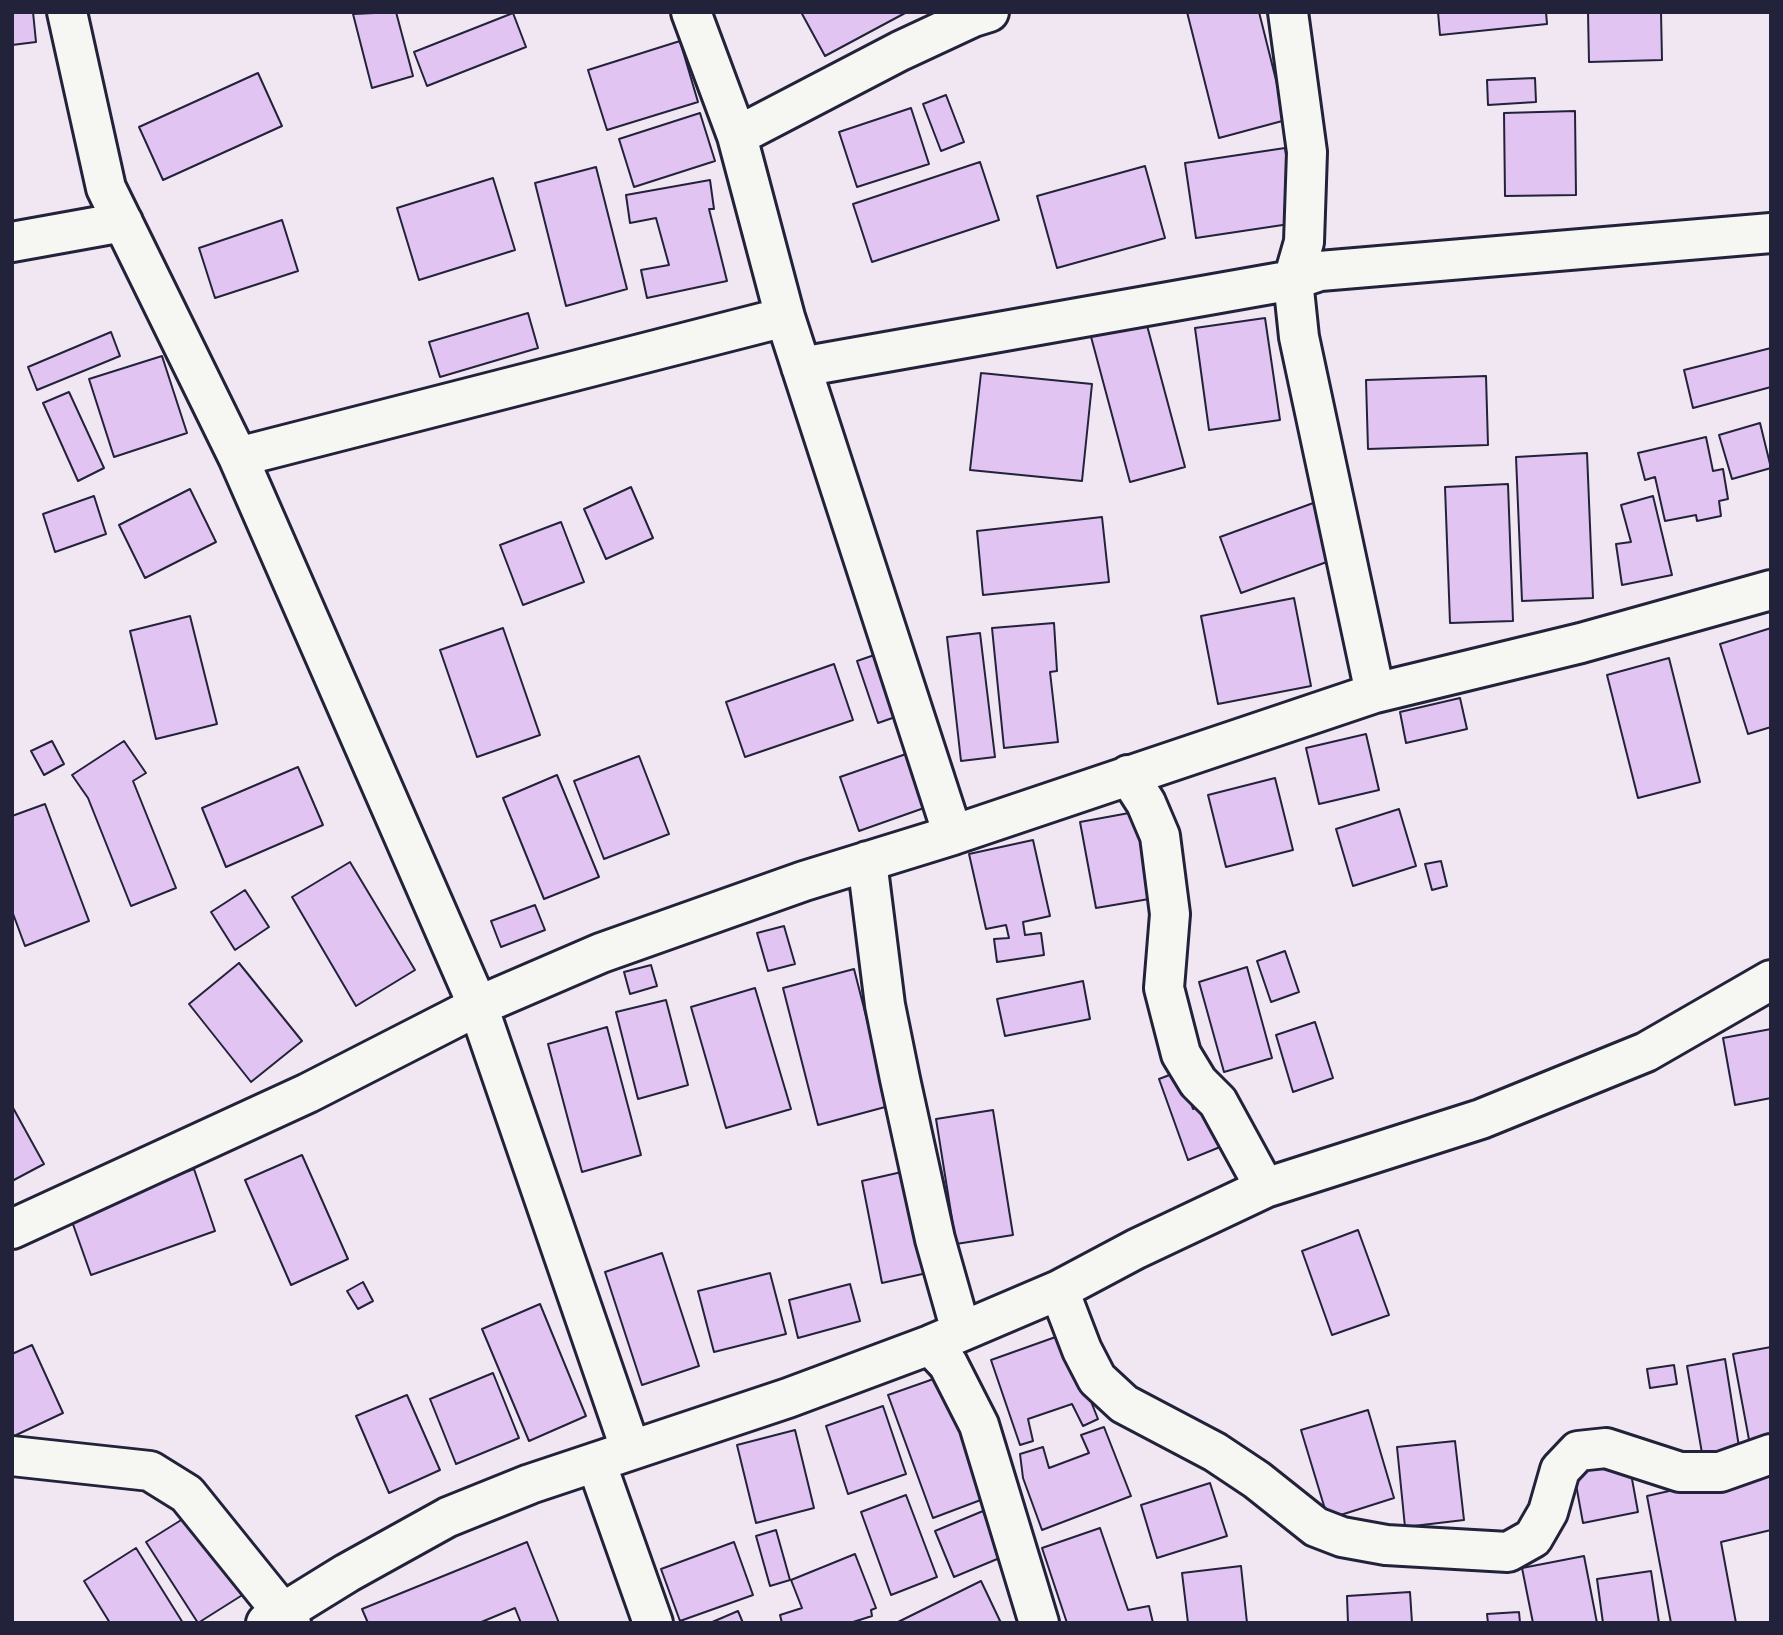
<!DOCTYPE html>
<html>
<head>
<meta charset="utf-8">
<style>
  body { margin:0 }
  #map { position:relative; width:1783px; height:1635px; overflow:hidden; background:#f0e7f2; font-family:"Patrick Hand",sans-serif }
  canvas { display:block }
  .frame { position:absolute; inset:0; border:14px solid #22223b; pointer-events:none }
</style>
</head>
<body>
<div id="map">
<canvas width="1783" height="1635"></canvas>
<div class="frame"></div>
</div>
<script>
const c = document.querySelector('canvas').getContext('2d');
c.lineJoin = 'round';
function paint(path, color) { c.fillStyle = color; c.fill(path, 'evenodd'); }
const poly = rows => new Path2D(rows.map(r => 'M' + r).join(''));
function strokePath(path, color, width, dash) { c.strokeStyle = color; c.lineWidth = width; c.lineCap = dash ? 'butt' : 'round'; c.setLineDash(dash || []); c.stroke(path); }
const building = poly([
  [12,12,33,12,36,42,12,45,12,12],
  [396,12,413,76,372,88,353,14,396,12],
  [801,12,907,12,825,56,801,12],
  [1187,12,1259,12,1286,120,1219,138,1187,12],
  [1438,12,1546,12,1547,24,1440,35,1438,12],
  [1588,12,1661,12,1662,60,1589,62,1588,12],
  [513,13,526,47,427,86,414,52,513,13],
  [680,41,698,102,607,130,588,70,680,41],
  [258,73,282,126,163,180,139,127,258,73],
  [1535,78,1536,102,1488,105,1487,80,1535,78],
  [946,95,964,142,941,151,923,104,946,95],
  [911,108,929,164,857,187,839,132,911,108],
  [1575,111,1576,195,1505,196,1504,113,1575,111],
  [700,113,715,161,634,187,619,139,700,113],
  [1285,148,1296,223,1196,238,1185,163,1285,148],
  [980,162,999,220,872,262,853,204,980,162],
  [1145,166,1165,238,1057,268,1037,196,1145,166],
  [596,167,627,289,566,306,535,183,596,167],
  [493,178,515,250,419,280,397,208,493,178],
  [710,180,714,209,709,209,727,281,647,298,641,270,669,265,656,218,630,223,626,195,710,180],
  [282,220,298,271,215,298,199,248,282,220],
  [528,313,538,348,440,377,429,342,528,313],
  [1145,318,1185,467,1130,482,1090,333,1145,318],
  [1265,318,1280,420,1209,430,1195,328,1265,318],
  [111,332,120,356,37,390,28,367,111,332],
  [1771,348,1771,387,1693,408,1684,370,1771,348],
  [162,356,187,433,114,457,89,379,162,356],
  [981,373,1092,384,1082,481,970,470,981,373],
  [1486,376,1488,445,1368,449,1366,380,1486,376],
  [69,392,104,468,78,481,43,403,69,392],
  [1760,423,1771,468,1732,479,1719,435,1760,423],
  [1706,437,1713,471,1723,469,1728,499,1719,501,1721,516,1697,521,1696,515,1665,521,1655,477,1645,480,1638,453,1706,437],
  [1587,453,1593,598,1522,601,1516,457,1587,453],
  [1508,484,1513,621,1450,623,1445,487,1508,484],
  [631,487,653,538,606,559,584,509,631,487],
  [190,489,216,542,145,578,119,525,190,489],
  [94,496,106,534,55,552,43,514,94,496],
  [1653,496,1672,575,1622,585,1616,544,1631,542,1621,505,1653,496],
  [1316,502,1335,559,1241,593,1220,537,1316,502],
  [1102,517,1109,582,983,595,977,531,1102,517],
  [561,522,584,582,523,605,500,545,561,522],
  [1294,598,1311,686,1218,704,1201,616,1294,598],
  [190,616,217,724,156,739,130,631,190,616],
  [1054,623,1057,671,1050,672,1058,742,1004,748,992,628,1054,623],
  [503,628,540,735,477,757,440,650,503,628],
  [1771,628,1771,727,1748,734,1720,644,1771,628],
  [980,633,995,757,961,761,947,637,980,633],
  [883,652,904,714,878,723,857,661,883,652],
  [1669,658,1700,782,1638,798,1607,675,1669,658],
  [834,664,853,720,745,757,726,702,834,664],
  [1460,698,1467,729,1406,743,1400,712,1460,698],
  [1366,734,1379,790,1319,804,1306,748,1366,734],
  [52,741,64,764,44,775,31,751,52,741],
  [124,741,146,773,133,781,176,888,131,906,88,798,72,775,124,741],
  [906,754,924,808,859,831,840,777,906,754],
  [639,756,669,834,604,859,574,781,639,756],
  [298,767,323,825,226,867,202,808,298,767],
  [557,775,599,877,544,899,503,798,557,775],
  [1275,778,1293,850,1226,867,1208,795,1275,778],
  [45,804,89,921,25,946,12,911,12,816,45,804],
  [1399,809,1416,866,1353,886,1336,829,1399,809],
  [1140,811,1155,898,1096,908,1080,822,1140,811],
  [1033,840,1050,916,1023,922,1025,935,1041,933,1044,955,997,962,994,939,1009,938,1006,925,986,929,969,854,1033,840],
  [1441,861,1447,886,1432,890,1425,864,1441,861],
  [350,862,415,970,356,1006,292,897,350,862],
  [245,890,269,927,235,950,211,912,245,890],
  [535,905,545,930,501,947,491,921,535,905],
  [784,926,795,964,768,971,757,933,784,926],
  [1285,951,1299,992,1271,1002,1257,961,1285,951],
  [239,963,302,1041,251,1082,189,1004,239,963],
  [651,965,657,986,630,994,624,972,651,965],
  [1247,967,1272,1058,1224,1072,1199,982,1247,967],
  [854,969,889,1106,818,1125,783,988,854,969],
  [1083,981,1090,1019,1005,1036,997,999,1083,981],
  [755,988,791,1109,726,1128,691,1007,755,988],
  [666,1000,688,1085,638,1099,616,1012,666,1000],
  [1315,1022,1333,1078,1293,1092,1276,1035,1315,1022],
  [607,1027,641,1155,582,1172,548,1044,607,1027],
  [1771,1029,1771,1098,1735,1105,1723,1038,1771,1029],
  [1180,1071,1193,1109,1207,1103,1225,1145,1188,1160,1159,1079,1180,1071],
  [12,1106,44,1164,12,1181,12,1106],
  [993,1110,1013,1235,956,1244,936,1119,993,1110],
  [302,1155,348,1259,291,1285,245,1180,302,1155],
  [194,1169,215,1231,91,1275,69,1213,194,1169],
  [915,1169,936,1271,882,1283,862,1181,915,1169],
  [1358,1230,1389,1315,1332,1335,1302,1251,1358,1230],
  [662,1253,699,1366,642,1385,605,1272,662,1253],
  [770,1273,786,1334,714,1352,698,1291,770,1273],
  [363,1282,373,1301,358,1309,347,1291,363,1282],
  [850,1284,860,1321,798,1338,789,1300,850,1284],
  [540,1304,586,1416,529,1441,482,1329,540,1304],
  [1064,1334,1098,1419,1083,1426,1072,1404,1028,1419,1033,1441,1020,1445,991,1360,1064,1334],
  [32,1345,63,1413,12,1437,12,1354,32,1345],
  [1771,1347,1771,1441,1750,1445,1733,1354,1771,1347],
  [1725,1359,1740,1453,1703,1459,1687,1366,1725,1359],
  [1674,1365,1677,1384,1650,1388,1647,1369,1674,1365],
  [493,1373,519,1438,456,1464,430,1399,493,1373],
  [942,1376,986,1498,933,1518,888,1395,942,1376],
  [407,1395,440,1470,389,1493,356,1416,407,1395],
  [883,1406,906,1474,848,1494,826,1426,883,1406],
  [1368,1410,1394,1498,1328,1519,1301,1430,1368,1410],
  [1104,1427,1131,1496,1042,1530,1023,1478,1020,1454,1043,1447,1049,1468,1089,1453,1081,1435,1104,1427],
  [795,1430,814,1508,756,1523,737,1445,795,1430],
  [1455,1441,1464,1520,1405,1527,1397,1447,1455,1441],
  [1628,1457,1638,1512,1583,1523,1573,1468,1628,1457],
  [1771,1468,1771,1530,1721,1542,1736,1623,1671,1623,1647,1496,1771,1468],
  [1210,1483,1227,1536,1157,1558,1141,1505,1210,1483],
  [906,1495,937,1577,891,1595,861,1512,906,1495],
  [983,1511,1002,1557,954,1577,935,1531,983,1511],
  [194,1512,244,1594,198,1623,146,1542,194,1512],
  [1100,1528,1128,1610,1149,1606,1153,1623,1067,1623,1042,1548,1100,1528],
  [776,1530,790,1580,770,1586,756,1536,776,1530],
  [527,1542,559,1623,521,1623,515,1608,479,1623,368,1623,362,1609,527,1542],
  [734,1542,753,1595,680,1621,661,1569,734,1542],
  [136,1548,183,1623,110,1623,84,1581,136,1548],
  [855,1554,876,1608,871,1610,872,1616,850,1623,782,1623,780,1615,802,1608,791,1580,855,1554],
  [1584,1556,1597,1623,1533,1623,1522,1568,1584,1556],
  [1241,1566,1247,1623,1188,1623,1182,1573,1241,1566],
  [1651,1571,1659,1623,1603,1623,1597,1579,1651,1571],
  [981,1581,1001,1623,896,1623,981,1581],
  [1410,1592,1412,1623,1348,1623,1347,1596,1410,1592],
  [738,1611,743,1623,710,1623,738,1611],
  [1519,1612,1520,1623,1488,1623,1487,1614,1519,1612]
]);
const minor = poly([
  [67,12,106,188,238,457,478,1006,630,1448],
  [691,12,737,136,785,317,953,835],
  [1288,12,1307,152,1304,242,1293,280,1299,337,1375,693],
  [737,136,900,51,973,17,989,12],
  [12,242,123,222],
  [801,367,1293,280,1320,271,1771,233],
  [238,457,785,317],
  [1128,775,1146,803,1160,836,1170,914,1164,988,1181,1054,1198,1082,1218,1102,1265,1188],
  [867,861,885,1005,900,1079,935,1239,961,1331],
  [12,1229,308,1093,478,1006,601,953,804,881,953,835,1375,693,1581,643,1771,590],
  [1059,1290,1082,1350,1097,1379,1124,1404,1215,1452,1257,1480,1316,1527,1342,1537,1386,1545,1508,1552,1533,1538,1548,1512,1560,1470,1578,1451,1606,1448,1680,1472,1720,1472,1771,1454],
  [930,1345,948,1364,979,1425,1039,1623],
  [12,1456,150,1471,187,1494,291,1623],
  [596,1462,653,1623],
  [266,1623,347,1573,448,1517,530,1484,788,1398,930,1345,1059,1290,1136,1249,1265,1188,1481,1119,1646,1052,1771,980]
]);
paint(building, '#e1c4f2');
strokePath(building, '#22223b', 2);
strokePath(minor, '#22223b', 44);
strokePath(minor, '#f6f6f2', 38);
</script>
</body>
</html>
